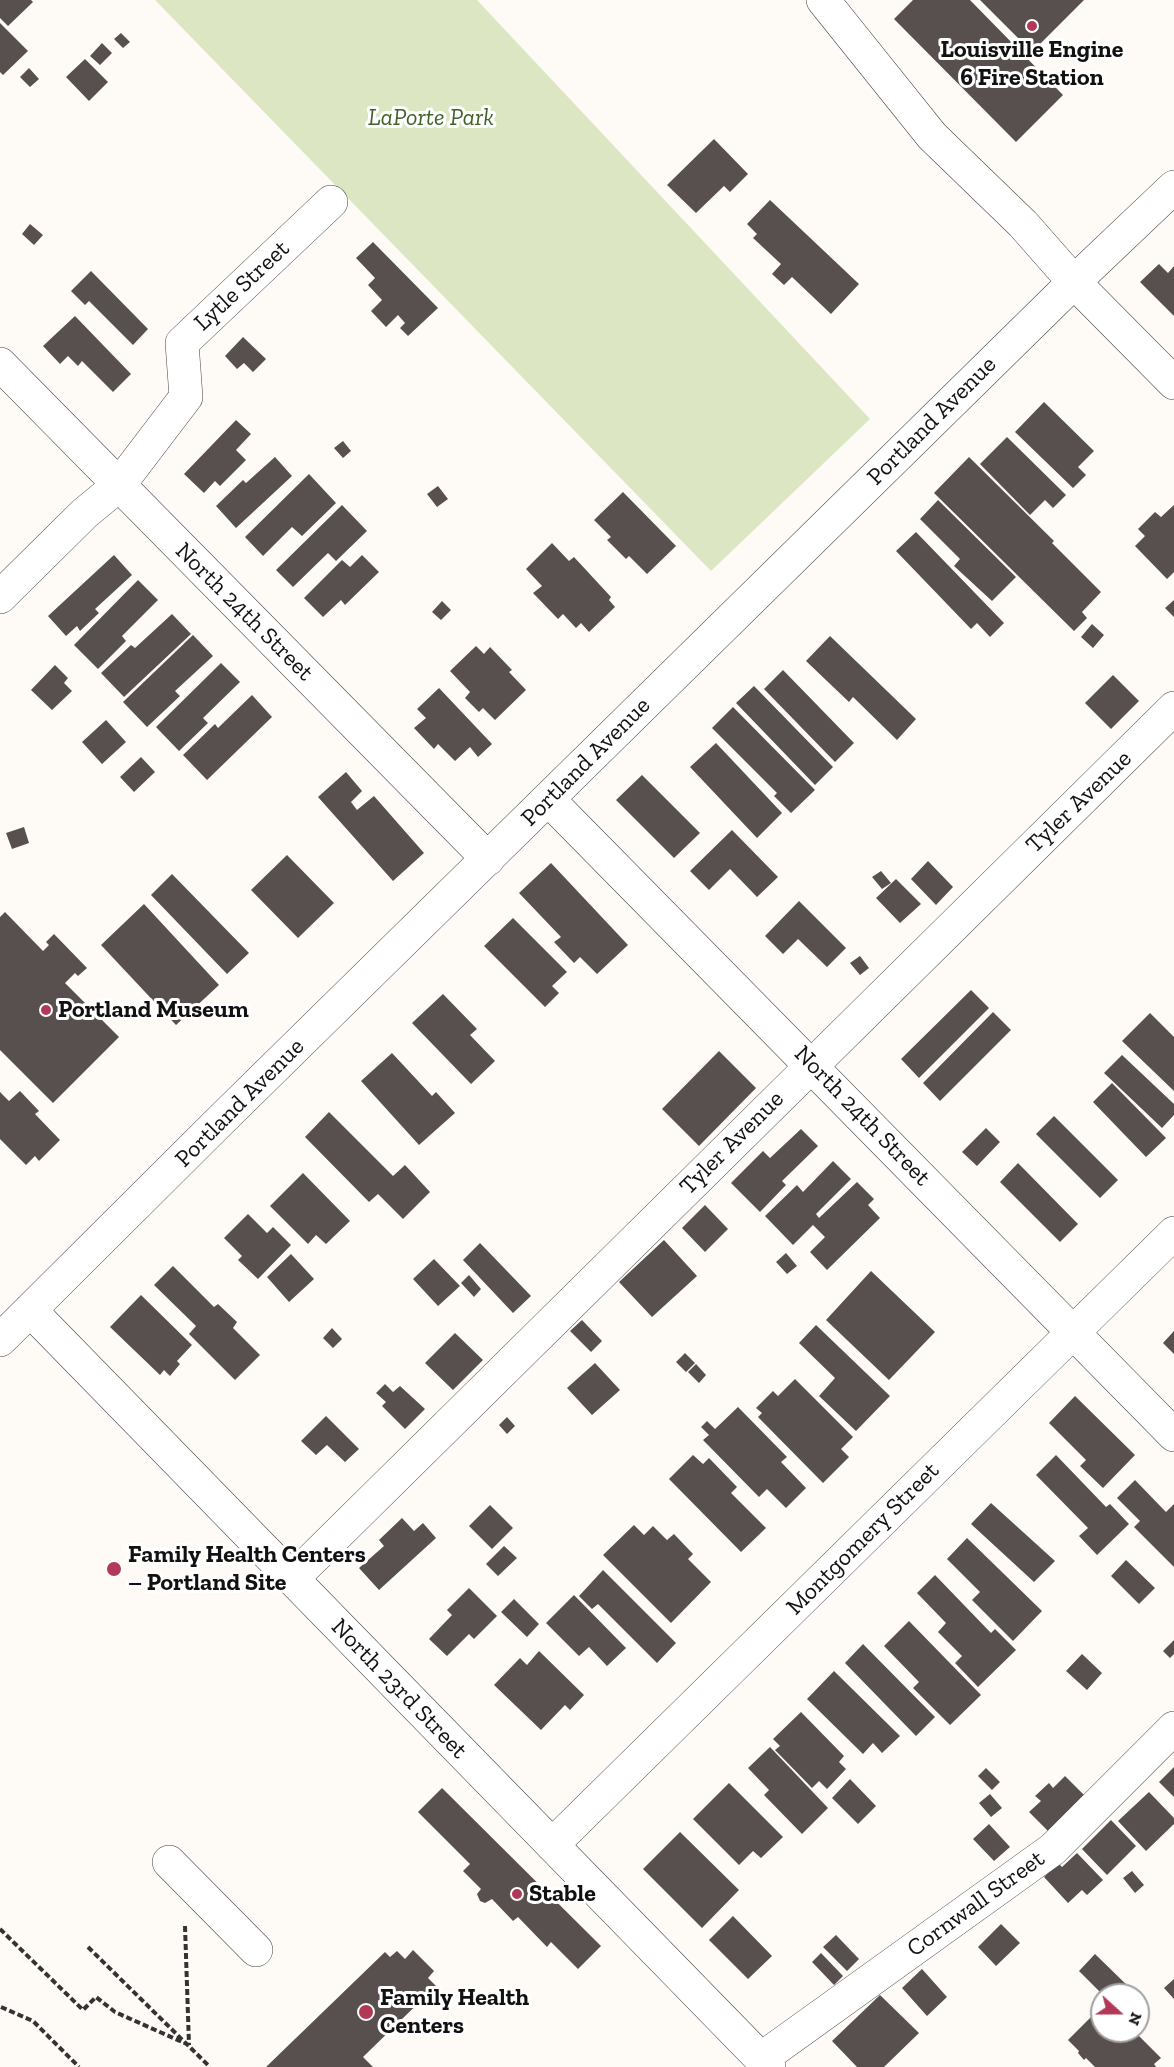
<!DOCTYPE html>
<html>
<head>
<meta charset="utf-8">
<style>
  body { margin:0 }
  #map { position:relative; width:1174px; height:2067px; overflow:hidden; background:#fefbf6; font-family:"Zilla Slab",serif }
  canvas { display:block }
  .north { position:absolute; left:1090px; top:1983px; width:60px; height:60px; box-sizing:border-box; background:#fff; border:2px solid #a0a0a0; border-radius:50%; rotate:111deg; font-size:16px; font-weight:700; line-height:24px; text-align:center; color:#111 }
  .north::after { content:''; display:block; margin:auto; width:21px; height:27px; background:#b23858; clip-path:polygon(50% 0,100% 100%,50% 72%,0 100%) }
</style>
</head>
<body>
<div id="map">
<canvas width="1174" height="2067"></canvas>
<div class="north">N</div>
</div>
<script>
const c = document.querySelector('canvas').getContext('2d');
c.lineJoin = 'round';
function paint(path, color) { c.fillStyle = color; c.fill(path, 'evenodd'); }
const poly = rows => new Path2D(rows.map(r => 'M' + r).join(''));
function strokePath(path, color, width, dash) { c.strokeStyle = color; c.lineWidth = width; c.lineCap = dash ? 'butt' : 'round'; c.setLineDash(dash || []); c.stroke(path); }
function drawText(font, color, halo, rows, align = 'center') {
  c.font = font + ' "Zilla Slab",serif'; c.lineWidth = 6; c.setLineDash([]); c.textBaseline = 'middle'; c.strokeStyle = halo; c.fillStyle = color; for (const [text, x, y, turn = 0] of rows) {
    c.save(); c.translate(x, y); c.rotate((+turn || 0) * Math.PI / 180); c.textAlign = isNaN(turn) ? turn : align; if (halo) c.strokeText(text, 0, 0); c.fillText(text, 0, 0); c.restore();
  }
}
const green = poly([
  [155,0,477,0,870,419,711,571]
]);
const building = poly([
  [0,0,31,0,33,2,8,26,0,18],
  [913,0,970,0,1063,95,1016,142,894,19],
  [980,0,1084,0,1032,52],
  [0,23,28,51,3,75,0,72],
  [121,33,130,42,123,48,114,39],
  [102,43,112,53,100,65,90,56],
  [85,59,108,82,89,101,66,77],
  [29,68,39,79,30,87,20,77],
  [714,139,748,174,730,192,724,186,696,213,667,185],
  [770,200,859,284,831,314,792,277,784,285,772,274,781,264,753,238,757,234,747,224],
  [30,224,43,235,34,245,22,234],
  [373,242,438,308,408,336,400,328,405,323,398,315,386,327,371,311,382,300,368,285,375,278,356,258],
  [1159,264,1168,273,1174,266,1174,316,1140,282],
  [91,271,148,329,133,345,89,301,85,305,71,291],
  [75,316,131,374,113,392,82,361,78,366,68,356,60,364,43,346],
  [243,337,266,359,253,372,244,363,237,369,225,356],
  [1044,402,1094,451,1078,467,1086,475,1073,488,1015,432],
  [236,420,251,434,236,450,246,460,220,486,215,481,204,493,184,474],
  [1007,437,1066,495,1053,508,1045,500,1030,515,980,464],
  [343,441,351,451,343,458,334,448],
  [275,457,292,476,236,528,216,506,243,480,246,483],
  [969,457,1054,541,1052,543,1101,592,1082,612,1087,618,1074,631,934,493],
  [309,474,336,503,302,536,292,527,263,556,245,537],
  [438,486,448,499,437,507,427,494],
  [623,492,676,546,647,574,629,556,626,559,607,540,611,537,594,520],
  [938,500,1016,577,992,601,954,566,960,559,920,519],
  [342,505,367,531,336,561,328,553,293,587,276,570],
  [1174,505,1174,572,1167,579,1135,546,1145,536,1138,529,1155,512,1161,517],
  [916,532,1004,623,990,637,977,623,971,629,896,551],
  [552,543,569,561,574,557,611,597,609,600,615,607,589,632,581,623,576,628,563,614,558,619,533,593,542,586,526,569],
  [114,555,132,575,95,609,99,613,80,631,77,626,66,636,48,616],
  [362,555,379,572,345,605,341,600,323,617,304,598,342,560,350,567],
  [138,580,158,600,122,636,126,641,98,669,74,645],
  [1174,600,1174,617,1165,608],
  [442,601,451,610,441,620,432,612],
  [172,614,191,634,124,697,101,673,131,645,135,648],
  [1092,624,1104,635,1093,648,1081,637],
  [193,635,213,656,175,691,180,696,147,727,123,702],
  [830,636,916,719,897,740,853,697,849,702,806,661],
  [476,646,484,654,490,647,512,670,509,672,526,690,495,720,483,708,479,712,465,698,470,692,450,671],
  [221,663,240,682,203,718,208,723,179,751,156,727],
  [55,665,68,678,64,683,72,691,52,710,31,690],
  [783,670,854,743,835,762,764,689],
  [1113,675,1139,701,1111,729,1085,703],
  [754,686,833,767,815,785,736,703],
  [439,688,492,744,478,757,470,747,455,761,438,744,434,749,414,728,426,718,417,709],
  [252,695,272,717,207,780,183,755,215,724,218,728],
  [733,707,815,790,791,813,774,796,777,793,712,728],
  [106,720,126,742,102,764,82,742],
  [716,743,782,813,757,838,690,767],
  [141,757,155,772,134,792,120,777],
  [346,772,362,791,351,802,357,810,374,796,424,853,393,881,318,797],
  [642,775,700,833,674,858,616,800],
  [24,827,29,843,12,849,6,833],
  [732,830,778,877,757,897,730,869,709,890,690,871],
  [287,855,334,903,298,938,251,890],
  [928,861,953,887,936,905,911,879],
  [551,863,628,945,597,974,580,957,574,963,554,942,561,937,519,893],
  [881,871,891,883,882,889,872,877],
  [172,874,249,953,227,974,151,895],
  [896,879,921,904,900,923,876,898],
  [799,901,846,948,827,967,798,939,783,954,765,936],
  [144,904,219,985,176,1025,101,945],
  [5,912,43,951,49,945,46,942,54,934,87,968,78,976,75,973,65,983,119,1037,53,1103,0,1050,0,917],
  [513,918,567,972,552,986,559,993,545,1007,484,946],
  [860,956,869,968,860,975,850,963],
  [971,990,989,1008,919,1078,901,1059],
  [443,994,477,1029,470,1035,495,1061,471,1084,412,1023],
  [993,1012,1011,1030,940,1101,923,1083],
  [1150,1013,1174,1037,1174,1091,1122,1041],
  [719,1051,756,1088,699,1146,662,1109],
  [392,1053,432,1096,436,1092,455,1113,419,1145,361,1081],
  [1122,1055,1174,1104,1174,1115,1162,1128,1104,1073],
  [1112,1083,1166,1138,1146,1157,1093,1102],
  [20,1091,39,1111,35,1114,60,1140,39,1161,35,1156,26,1165,0,1139,0,1092,9,1101],
  [329,1112,393,1176,405,1165,430,1192,403,1219,378,1194,369,1202,305,1137],
  [1054,1116,1118,1180,1100,1198,1036,1134],
  [986,1128,1000,1142,977,1166,962,1152],
  [801,1129,818,1146,782,1181,786,1185,760,1212,731,1183,763,1151,770,1158],
  [833,1161,851,1179,816,1214,819,1218,857,1182,874,1199,868,1205,880,1218,827,1270,810,1252,825,1237,813,1225,793,1245,765,1216,797,1185,803,1192],
  [1018,1163,1078,1224,1060,1242,1000,1182],
  [303,1173,350,1221,326,1244,316,1235,308,1244,270,1206],
  [705,1205,728,1229,705,1252,682,1228],
  [248,1214,267,1233,273,1227,291,1245,258,1279,238,1260,242,1256,224,1238],
  [664,1240,697,1276,652,1317,619,1282],
  [480,1243,531,1296,513,1313,463,1260],
  [786,1253,797,1266,787,1274,776,1262],
  [291,1254,314,1279,289,1302,267,1277],
  [434,1259,460,1286,438,1306,413,1279],
  [173,1266,214,1307,218,1304,237,1322,233,1328,260,1355,235,1380,189,1334,196,1326,154,1285],
  [871,1271,935,1332,889,1380,826,1320],
  [469,1275,481,1289,474,1297,461,1283],
  [141,1295,192,1345,177,1361,180,1364,170,1376,164,1370,160,1375,110,1327],
  [582,1320,602,1341,591,1352,570,1331],
  [816,1325,890,1396,856,1431,819,1396,835,1378,799,1343],
  [332,1328,342,1339,333,1348,323,1338],
  [1174,1331,1174,1354,1163,1343],
  [455,1333,483,1360,453,1390,425,1363],
  [685,1353,695,1363,686,1372,676,1362],
  [595,1363,620,1390,592,1415,567,1388],
  [696,1364,706,1375,699,1383,688,1372],
  [795,1379,853,1437,841,1449,849,1457,823,1483,758,1417,762,1413,756,1408,773,1391,778,1396],
  [385,1384,393,1392,400,1386,425,1409,405,1429,382,1406,386,1402,376,1393],
  [1075,1396,1135,1455,1103,1488,1080,1466,1086,1460,1049,1423],
  [738,1407,787,1457,781,1462,806,1488,786,1508,767,1489,759,1497,703,1440,709,1435,701,1427,707,1421,715,1429],
  [326,1416,359,1449,345,1462,327,1445,316,1455,301,1441],
  [507,1417,515,1426,507,1434,499,1425],
  [693,1455,703,1464,709,1458,737,1487,731,1493,766,1528,741,1552,669,1479],
  [1056,1455,1106,1507,1110,1504,1129,1524,1097,1555,1079,1536,1088,1528,1036,1475],
  [1135,1480,1166,1512,1174,1504,1174,1567,1134,1527,1140,1521,1117,1498],
  [991,1503,1055,1561,1034,1582,971,1524],
  [490,1505,513,1528,492,1549,469,1526],
  [402,1518,414,1531,423,1523,436,1538,379,1590,359,1568,384,1546,379,1540],
  [634,1525,644,1535,653,1526,667,1540,674,1534,693,1554,688,1559,711,1582,671,1623,603,1555],
  [967,1538,1042,1611,1013,1641,972,1600,980,1592,947,1559],
  [504,1546,517,1558,498,1576,486,1564],
  [1126,1560,1155,1588,1139,1604,1111,1576],
  [603,1570,676,1643,657,1663,598,1604,592,1609,579,1596],
  [935,1575,991,1633,995,1629,1016,1650,978,1687,955,1663,962,1656,938,1632,946,1623,917,1593],
  [469,1588,497,1616,474,1639,469,1634,447,1656,429,1639,452,1615,447,1610],
  [574,1595,626,1648,607,1666,589,1647,579,1656,546,1623],
  [514,1599,539,1624,527,1637,501,1612],
  [909,1621,981,1695,950,1725,913,1688,919,1682,884,1646],
  [1174,1640,1174,1654,1170,1658,1163,1651],
  [863,1644,935,1717,916,1736,845,1663],
  [539,1651,584,1695,570,1710,565,1705,541,1730,494,1685,520,1658,527,1665],
  [1082,1654,1102,1673,1087,1690,1066,1671],
  [834,1671,900,1736,882,1753,873,1743,863,1754,807,1699],
  [801,1712,844,1756,839,1762,846,1769,827,1789,819,1781,812,1788,775,1750,780,1746,773,1739],
  [770,1747,828,1808,802,1834,764,1795,769,1790,748,1768],
  [1174,1767,1174,1797,1159,1782],
  [986,1768,1000,1782,992,1790,978,1776],
  [1065,1776,1085,1796,1049,1832,1029,1812,1041,1801,1035,1796,1049,1783,1053,1788],
  [850,1779,876,1806,858,1824,832,1798],
  [729,1783,783,1837,761,1858,753,1851,739,1865,693,1819],
  [442,1788,601,1946,578,1969,551,1942,547,1947,518,1917,513,1921,492,1899,485,1903,480,1901,477,1894,481,1889,463,1871,470,1864,418,1812],
  [1149,1792,1174,1818,1174,1824,1146,1851,1118,1821],
  [990,1794,1002,1808,991,1817,979,1803],
  [1111,1820,1136,1846,1107,1875,1082,1849],
  [989,1824,1010,1847,994,1861,973,1839],
  [680,1832,739,1890,702,1928,643,1869],
  [1077,1853,1103,1880,1087,1895,1082,1890,1068,1903,1044,1877,1058,1863,1062,1867],
  [1132,1871,1144,1885,1135,1893,1123,1878],
  [733,1916,772,1956,748,1979,709,1940],
  [1001,1924,1020,1943,996,1966,978,1947],
  [836,1935,859,1959,847,1971,823,1947],
  [413,1950,434,1971,428,1978,436,1986,363,2057,373,2067,266,2067,385,1952,390,1957,397,1951,405,1959],
  [821,1953,843,1976,834,1985,812,1962],
  [1095,1954,1135,1993,1134,1995,1103,1995,1079,1971],
  [922,1969,947,1997,927,2016,902,1988],
  [1174,1979,1174,1999,1164,1988],
  [880,1995,919,2033,884,2067,857,2067,832,2041],
  [1102,2006,1102,2031,1134,2031,1161,2058,1154,2064,1156,2067,1095,2067,1086,2058,1084,2060,1078,2053,1079,2051,1068,2040]
]);
const path = poly([
  [185,1926,189,2045],
  [0,1929,83,2010,96,1997,115,2012,189,2045],
  [88,1947,210,2067],
  [1,2007,33,2021,79,2067]
]);
const minor = poly([
  [823,0,932,136,1023,224,1074,282,1174,383],
  [0,364,488,859],
  [0,597,85,513,119,485,186,397,182,343,331,202],
  [548,799,1174,1435],
  [30,1310,769,2067],
  [0,1340,220,1121,1074,282,1174,187],
  [292,1579,1174,708],
  [552,1845,1174,1233],
  [169,1862,256,1950],
  [761,2059,1053,1849,1174,1728]
]);
const markers = [
  [1032,26,6,"#b23858"],
  [46,1010,6,"#b23858"],
  [114,1569,8,"#b23858"],
  [517,1894,6,"#b23858"],
  [366,2012,8,"#b23858"]
];
const poiNames = [
  ["Louisville Engine",1032,50,"center"],
  ["6 Fire Station",1032,78,"center"],
  ["Portland Museum",58,1010],
  ["Family Health Centers",128,1555],
  ["– Portland Site",128,1583],
  ["Stable",529,1894],
  ["Family Health",380,1998],
  ["Centers",380,2026]
];
const parkNames = [
  ["LaPorte Park",431,118]
];
const streetNames = [
  ["Lytle Street",242,286,-43],
  ["Portland Avenue",932,421,-45],
  ["North 24th Street",244,612,45],
  ["Portland Avenue",586,762,-45],
  ["Tyler Avenue",1079,802,-44],
  ["Portland Avenue",240,1103,-45],
  ["North 24th Street",862,1116,46],
  ["Tyler Avenue",732,1143,-45],
  ["Montgomery Street",863,1539,-45],
  ["North 23rd Street",399,1689,46],
  ["Cornwall Street",976,1904,-36]
];
paint(green, '#dce6c2');
paint(building, '#58504e');
strokePath(minor, '#444', 34);
strokePath(path, '#333', 4, [6, 3]);
strokePath(minor, '#fff', 33);
for (const [x, y, r, color] of markers) { const dot = new Path2D(); dot.arc(x, y, r, 0, 2 * Math.PI); c.fillStyle = color; c.fill(dot); strokePath(dot, '#fff', 2); }
drawText('bold 24px', '#111', '#fff', poiNames, 'left');
drawText('italic 24px', '#406227', '#fff', parkNames);
drawText('24px', '#111', '#fff', streetNames);
</script>
</body>
</html>
